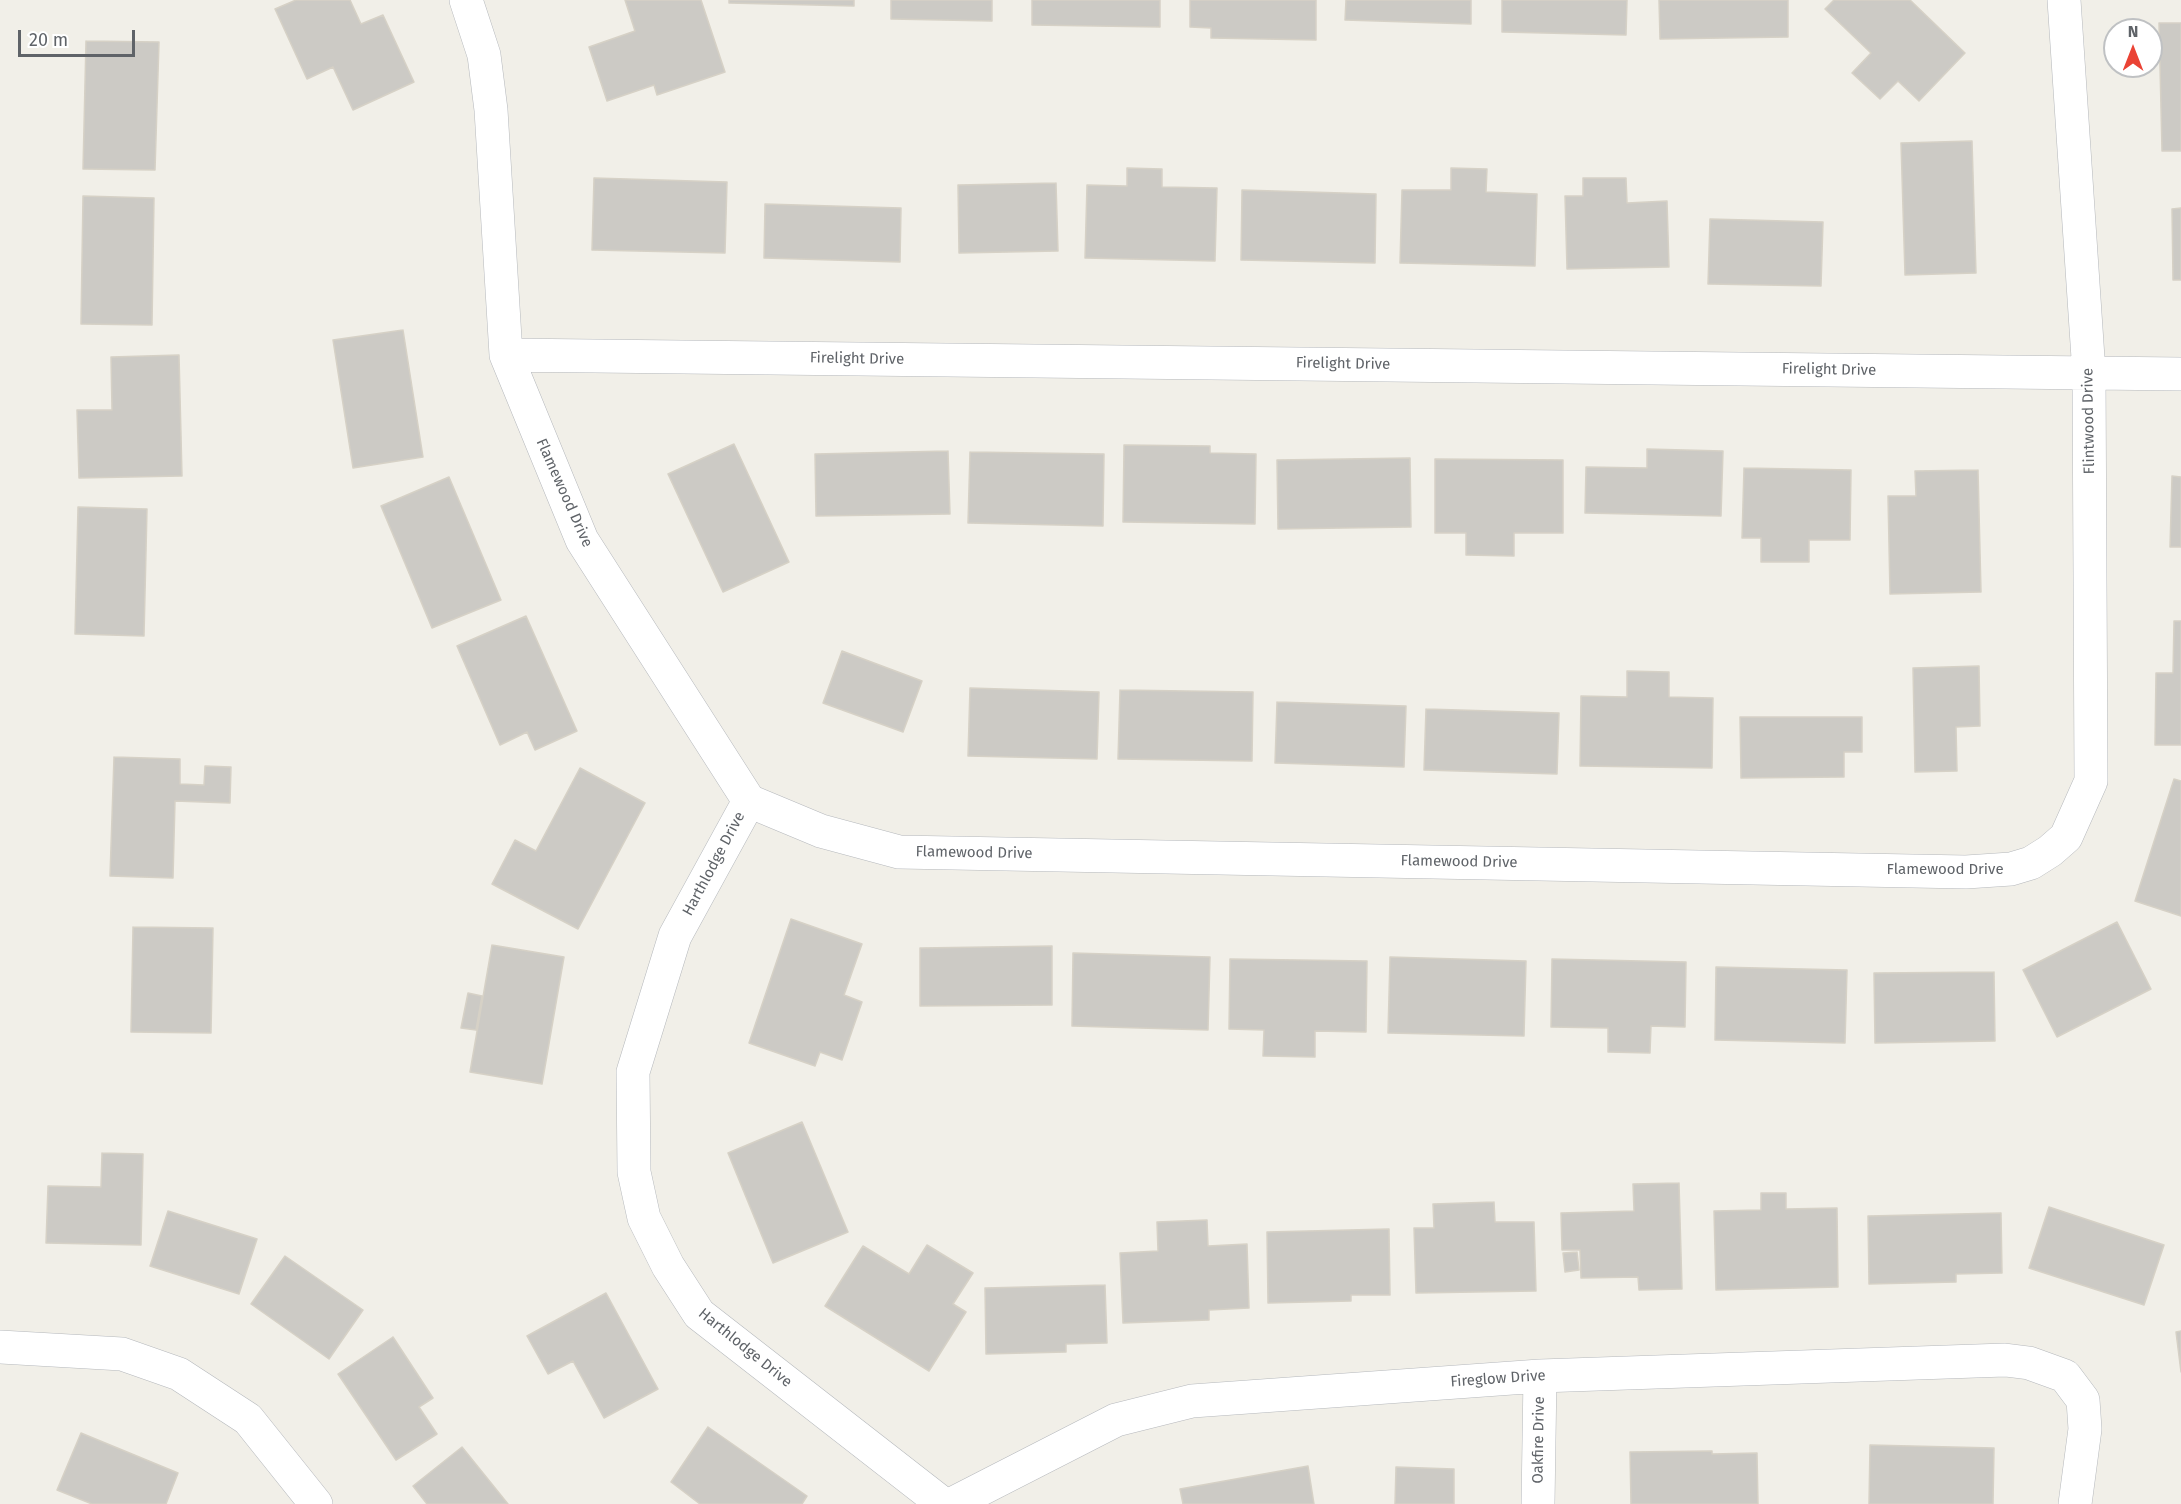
<!DOCTYPE html>
<html>
<head>
<meta charset="utf-8">
<style>
  body { margin:0 }
  #map { position:relative; width:2181px; height:1504px; overflow:hidden; background:#f1efe8; font-family:"Fira Sans",sans-serif }
  canvas { display:block }
  .north { position:absolute; left:2103px; top:18px; width:60px; height:60px; box-sizing:border-box; background:#fff; border:2px solid #bfc1c3; border-radius:50%; rotate:0deg; font-size:16px; font-weight:700; line-height:24px; text-align:center; color:#5f6368 }
  .north::after { content:''; display:block; margin:auto; width:21px; height:27px; background:#ea4335; clip-path:polygon(50% 0,100% 100%,50% 72%,0 100%) }
  .scale { position:absolute; left:18px; top:30px; width:117px; height:27px; box-sizing:border-box; border:3px solid #5f6368; border-top:0; padding-left:8px; font-size:18px; line-height:21px; white-space:nowrap; color:#5f6368; -webkit-text-stroke:4px #fff; paint-order:stroke }
</style>
</head>
<body>
<div id="map">
<canvas width="2181" height="1504"></canvas>
<div class="north">N</div>
<div class="scale">20 m</div>
</div>
<script>
const c = document.querySelector('canvas').getContext('2d');
c.lineJoin = 'round';
function paint(path, color) { c.fillStyle = color; c.fill(path, 'evenodd'); }
const poly = rows => new Path2D(rows.map(r => 'M' + r).join(''));
function strokePath(path, color, width, dash) { c.strokeStyle = color; c.lineWidth = width; c.lineCap = dash ? 'butt' : 'round'; c.setLineDash(dash || []); c.stroke(path); }
function drawText(font, color, halo, rows, align = 'center') {
  c.font = font + ' "Fira Sans",sans-serif'; c.lineWidth = 4.5; c.setLineDash([]); c.textBaseline = 'middle'; c.strokeStyle = halo; c.fillStyle = color; for (const [text, x, y, turn = 0] of rows) {
    c.save(); c.translate(x, y); c.rotate((+turn || 0) * Math.PI / 180); c.textAlign = isNaN(turn) ? turn : align; if (halo) c.strokeText(text, 0, 0); c.fillText(text, 0, 0); c.restore();
  }
}
const building = poly([
  [296,0,350,0,361,24,383,15,414,82,353,110,333,67,307,79,275,9,296,0],
  [625,0,701,0,725,72,657,95,654,85,607,101,589,47,635,31,625,0],
  [729,0,854,0,854,6,729,3,729,0],
  [891,0,992,0,992,21,891,19,891,0],
  [1032,0,1160,0,1160,27,1032,25,1032,0],
  [1190,0,1316,0,1316,40,1211,38,1211,28,1190,27,1190,0],
  [1346,0,1471,0,1471,24,1345,20,1346,0],
  [1502,0,1627,0,1626,35,1502,32,1502,0],
  [1659,0,1788,0,1788,37,1660,39,1659,0],
  [1834,0,1910,0,1965,53,1919,101,1898,81,1880,99,1852,73,1871,53,1825,9,1834,0],
  [2159,23,2181,23,2181,151,2162,151,2159,23],
  [86,41,159,42,155,170,83,169,86,41],
  [1972,141,1976,273,1905,275,1901,143,1972,141],
  [1127,168,1162,169,1162,187,1217,188,1215,261,1085,258,1087,185,1127,186,1127,168],
  [1451,168,1487,169,1486,192,1537,194,1535,266,1400,263,1402,190,1451,190,1451,168],
  [594,178,727,182,725,253,592,250,594,178],
  [1583,178,1626,178,1627,203,1667,201,1669,267,1567,269,1565,196,1583,196,1583,178],
  [1056,183,1058,251,959,253,958,185,1056,183],
  [1242,190,1376,194,1375,263,1241,260,1242,190],
  [83,196,154,198,152,325,81,324,83,196],
  [765,204,901,208,900,262,764,258,765,204],
  [2181,208,2181,280,2173,280,2172,209,2181,208],
  [1710,219,1823,222,1821,286,1708,284,1710,219],
  [403,330,423,457,353,468,333,340,403,330],
  [179,355,182,476,79,478,77,410,112,410,111,357,179,355],
  [734,444,789,562,723,592,668,474,734,444],
  [1124,445,1210,446,1210,453,1256,454,1255,524,1123,522,1124,445],
  [1647,449,1723,451,1721,516,1585,513,1586,467,1647,468,1647,449],
  [948,451,950,514,816,516,815,454,948,451],
  [970,452,1104,454,1103,526,968,523,970,452],
  [1410,458,1411,527,1278,529,1277,460,1410,458],
  [1435,459,1563,460,1563,533,1514,533,1514,556,1466,555,1466,533,1435,533,1435,459],
  [1744,468,1851,470,1850,540,1809,540,1809,562,1761,562,1761,538,1742,538,1744,468],
  [1978,470,1981,592,1890,594,1888,496,1916,496,1915,471,1978,470],
  [2172,476,2181,477,2181,547,2170,547,2172,476],
  [449,477,501,600,432,628,381,506,449,477],
  [78,507,147,509,144,636,75,634,78,507],
  [526,616,577,731,535,750,527,732,500,745,457,646,526,616],
  [2174,621,2181,621,2181,745,2155,745,2156,673,2173,673,2174,621],
  [842,651,922,681,903,732,823,703,842,651],
  [1979,666,1980,726,1956,727,1957,771,1915,772,1913,668,1979,666],
  [1627,671,1669,672,1669,697,1713,698,1712,768,1580,766,1581,696,1627,697,1627,671],
  [970,688,1099,692,1097,759,968,756,970,688],
  [1120,690,1253,692,1252,761,1118,759,1120,690],
  [1277,702,1406,706,1404,767,1275,763,1277,702],
  [1426,709,1559,713,1557,774,1424,770,1426,709],
  [1740,717,1862,717,1862,752,1844,752,1844,777,1741,778,1740,717],
  [114,757,180,759,180,784,204,785,205,766,231,767,230,803,175,801,173,878,110,876,114,757],
  [580,768,645,803,578,929,492,884,515,840,536,851,580,768],
  [2174,779,2181,781,2181,916,2135,901,2174,779],
  [791,919,862,944,844,995,862,1002,842,1060,820,1052,815,1066,749,1043,791,919],
  [2117,922,2151,989,2057,1037,2023,970,2117,922],
  [133,927,213,928,211,1033,131,1032,133,927],
  [492,945,564,957,542,1084,470,1072,492,945],
  [1052,946,1052,1005,920,1006,920,948,1052,946],
  [1073,953,1210,957,1208,1030,1072,1026,1073,953],
  [1390,957,1526,961,1524,1036,1388,1033,1390,957],
  [1230,959,1367,961,1366,1032,1315,1031,1315,1057,1263,1056,1264,1030,1229,1029,1230,959],
  [1552,959,1686,962,1685,1027,1651,1026,1650,1053,1608,1052,1608,1028,1551,1027,1552,959],
  [1716,967,1847,970,1845,1043,1715,1040,1716,967],
  [1994,972,1995,1041,1875,1043,1874,973,1994,972],
  [468,993,482,996,476,1030,461,1028,468,993],
  [802,1122,848,1232,773,1263,728,1153,802,1122],
  [102,1153,143,1154,141,1245,46,1243,48,1186,101,1187,102,1153],
  [1679,1183,1682,1289,1639,1290,1638,1277,1581,1278,1580,1250,1562,1250,1561,1213,1634,1211,1633,1184,1679,1183],
  [1761,1193,1786,1193,1786,1209,1837,1208,1838,1287,1716,1290,1714,1211,1761,1210,1761,1193],
  [1494,1202,1495,1222,1534,1222,1536,1291,1416,1293,1414,1228,1434,1228,1433,1204,1494,1202],
  [2049,1207,2164,1245,2144,1305,2029,1268,2049,1207],
  [168,1211,257,1239,239,1294,150,1266,168,1211],
  [2001,1213,2002,1273,1956,1274,1956,1282,1869,1284,1868,1216,2001,1213],
  [1207,1220,1208,1246,1247,1244,1249,1308,1209,1310,1209,1320,1123,1323,1120,1253,1158,1251,1157,1222,1207,1220],
  [1389,1229,1390,1295,1351,1295,1351,1301,1268,1303,1267,1232,1389,1229],
  [927,1245,973,1273,953,1304,966,1312,929,1371,825,1306,863,1246,909,1274,927,1245],
  [1577,1252,1579,1270,1565,1272,1563,1253,1577,1252],
  [285,1256,363,1310,329,1359,251,1304,285,1256],
  [1105,1285,1107,1343,1066,1344,1066,1352,986,1354,985,1288,1105,1285],
  [606,1293,658,1389,604,1418,573,1361,548,1374,527,1336,606,1293],
  [2181,1331,2181,1372,2176,1332,2181,1331],
  [393,1337,433,1398,419,1407,437,1434,396,1460,338,1374,393,1337],
  [708,1427,807,1496,802,1504,700,1504,671,1482,708,1427],
  [81,1433,178,1473,166,1504,92,1504,57,1490,81,1433],
  [1870,1445,1994,1448,1993,1504,1869,1504,1870,1445],
  [462,1447,508,1504,427,1504,413,1486,462,1447],
  [1712,1451,1712,1454,1757,1453,1758,1504,1631,1504,1630,1452,1712,1451],
  [1308,1466,1314,1504,1183,1504,1180,1489,1308,1466],
  [1396,1467,1454,1469,1454,1504,1395,1504,1396,1467]
]);
const street = poly([
  [466,0,484,55,491,110,506,355,582,540,749,801,821,831,899,852,1966,872,2011,869,2031,863,2050,851,2066,837,2091,781,2089,373,2064,0],
  [506,355,2181,374],
  [749,801,675,936,633,1072,634,1172,644,1218,668,1266,699,1314,943,1504],
  [0,1347,122,1354,179,1374,248,1419,316,1504],
  [952,1504,1116,1420,1192,1401,1540,1376,2005,1360,2029,1363,2065,1376,2083,1400,2085,1429,2075,1504],
  [1538,1504,1540,1376]
]);
const streetNames = [
  ["Firelight Drive",857,359,1],
  ["Firelight Drive",1343,364,1],
  ["Firelight Drive",1829,370,1],
  ["Flintwood Drive",2089,421,-91],
  ["Flamewood Drive",564,493,66],
  ["Flamewood Drive",974,853,1],
  ["Flamewood Drive",1459,862,1],
  ["Harthlodge Drive",714,864,-62],
  ["Flamewood Drive",1945,870],
  ["Harthlodge Drive",745,1348,39],
  ["Fireglow Drive",1498,1379,-4],
  ["Oakfire Drive",1539,1440,-89]
];
paint(building, '#cccac5');
strokePath(building, '#d6d1c6', 1.5);
strokePath(street, '#b5b8bc', 34);
strokePath(street, '#fff', 33);
drawText('15px', '#5f6368', '#fff', streetNames);
</script>
</body>
</html>
